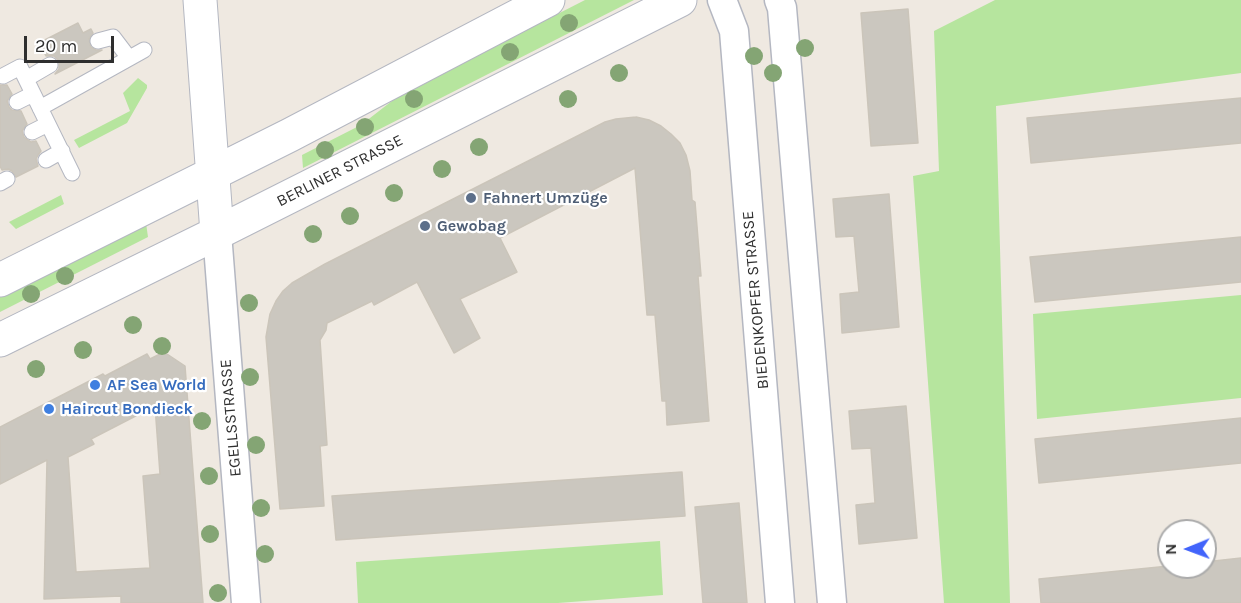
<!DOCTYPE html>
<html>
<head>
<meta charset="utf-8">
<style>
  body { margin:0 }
  #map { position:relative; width:1241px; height:603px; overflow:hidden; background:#efe9e1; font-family:Karla,sans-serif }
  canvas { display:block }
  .north { position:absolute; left:1157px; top:519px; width:60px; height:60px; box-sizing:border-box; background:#fff; border:2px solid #ababab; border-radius:50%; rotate:269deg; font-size:16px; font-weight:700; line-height:24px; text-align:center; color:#2e2e2e }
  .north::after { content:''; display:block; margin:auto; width:21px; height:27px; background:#4264fb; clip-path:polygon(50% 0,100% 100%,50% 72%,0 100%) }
  .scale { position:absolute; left:24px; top:36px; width:90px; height:27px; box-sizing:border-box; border:3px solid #2e2e2e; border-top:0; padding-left:8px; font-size:18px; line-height:21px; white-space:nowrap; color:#2e2e2e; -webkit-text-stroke:4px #fff; paint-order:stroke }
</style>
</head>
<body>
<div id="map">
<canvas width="1241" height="603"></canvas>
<div class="north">N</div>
<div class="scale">20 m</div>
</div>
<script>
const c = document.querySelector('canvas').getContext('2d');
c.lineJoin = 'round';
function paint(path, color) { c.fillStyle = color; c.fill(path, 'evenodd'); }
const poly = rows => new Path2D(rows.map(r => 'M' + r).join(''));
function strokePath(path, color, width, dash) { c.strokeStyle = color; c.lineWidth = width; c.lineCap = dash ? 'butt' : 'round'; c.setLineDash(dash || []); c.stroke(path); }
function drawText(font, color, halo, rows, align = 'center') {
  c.font = font + ' Karla,sans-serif'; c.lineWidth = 4.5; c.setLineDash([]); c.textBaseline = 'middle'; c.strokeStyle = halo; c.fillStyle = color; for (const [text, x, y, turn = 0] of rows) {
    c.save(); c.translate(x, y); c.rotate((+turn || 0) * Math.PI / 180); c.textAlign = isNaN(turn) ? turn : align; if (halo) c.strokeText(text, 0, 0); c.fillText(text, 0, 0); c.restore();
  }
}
const green = poly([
  [585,0,634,0,303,168,302,155,355,128,370,118,401,94],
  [995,0,1241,0,1241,73,996,106,1010,603,944,603,913,176,939,171,934,31],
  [138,78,147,85,147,88,127,123,79,148,74,140,130,111,123,93],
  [61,195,64,204,16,229,9,222],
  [146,223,148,237,0,312,0,297],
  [1241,295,1241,398,1037,419,1033,314],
  [660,541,663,595,558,603,358,603,356,562]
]);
const building = poly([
  [908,9,918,143,871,146,861,13,908,9],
  [78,23,83,33,91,29,93,33,89,39,91,47,96,50,102,50,55,74,59,69,59,61,54,56,46,56,39,43,78,23],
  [0,85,7,85,12,94,7,101,9,107,12,110,21,111,27,124,22,131,24,137,31,142,36,141,41,151,38,155,36,159,38,166,16,177,12,171,8,169,2,170,0,166,0,85],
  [1241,98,1241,143,1031,163,1027,118,1241,98],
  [636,117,649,120,661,126,671,134,680,143,686,155,690,171,692,200,695,202,701,276,698,276,709,421,667,425,666,401,662,401,655,315,647,315,635,168,500,238,517,272,460,299,480,338,454,353,417,282,374,305,372,301,327,323,326,330,320,340,327,445,320,446,324,506,280,509,266,337,270,314,276,301,283,291,292,283,325,264,605,122,616,119,636,117],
  [889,194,899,327,842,333,840,294,859,292,854,236,836,237,833,199,889,194],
  [1241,237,1241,282,1035,302,1030,257,1241,237],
  [164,352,185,366,203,603,121,603,121,596,44,599,47,460,0,484,0,427,103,374,105,376,147,354,150,359,164,352],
  [155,406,160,474,143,476,150,568,76,572,68,457,94,444,91,439,155,406],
  [906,406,917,538,859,544,856,505,875,503,871,448,852,449,849,411,906,406],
  [1241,418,1241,463,1039,483,1035,439,1241,418],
  [682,472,685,516,336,540,332,496,682,472],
  [739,503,747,603,703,603,695,507,739,503],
  [1241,558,1241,603,1041,603,1039,579,1169,566,1169,567,1205,567,1205,562,1241,558]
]);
const lane = poly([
  [98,41,113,37,129,58],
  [3,76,20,67,72,173],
  [26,79,50,65],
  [17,102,33,94],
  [40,108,144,50],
  [32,132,48,124],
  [46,160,62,151],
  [0,183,7,179]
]);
const street = poly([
  [722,0,734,31,780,603],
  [779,0,782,8,832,603],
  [217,233,246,603]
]);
const secondary = poly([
  [200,0,217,233],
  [0,280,290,135,548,0],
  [0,340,217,233,680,0]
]);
const trees = [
  [569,23],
  [805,48],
  [510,52],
  [754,56],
  [619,73],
  [773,73],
  [414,99],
  [568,99],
  [365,127],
  [479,147],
  [325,150],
  [442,169],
  [394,193],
  [350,216],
  [313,234],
  [65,276],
  [31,294],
  [249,303],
  [133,325],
  [162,346],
  [83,350],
  [36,369],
  [250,377],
  [202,421],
  [256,445],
  [209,476],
  [261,508],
  [210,534],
  [265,554],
  [218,593]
];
const markers = [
  [471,198,6,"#5c6f8a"],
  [425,226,6,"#5c6f8a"],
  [95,385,6,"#3f7fe0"],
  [49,409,6,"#3f7fe0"]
];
const streetNames = [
  ["BERLINER STRASSE",340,171,-27],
  ["BIEDENKOPFER STRASSE",756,300,-95],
  ["EGELLSSTRASSE",231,418,-95]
];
const serviceNames = [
  ["Fahnert Umzüge",483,198],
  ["Gewobag",437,226]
];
const shopNames = [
  ["AF Sea World",107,385],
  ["Haircut Bondieck",61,409]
];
paint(green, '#b6e59e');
paint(building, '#cbc7bf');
strokePath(building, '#cbc5ba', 1.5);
strokePath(lane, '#b4b7c1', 17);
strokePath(street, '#b4b7c1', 31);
strokePath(secondary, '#b4b7c1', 35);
strokePath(lane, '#fff', 15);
strokePath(street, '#fff', 28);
strokePath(secondary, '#fff', 33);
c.fillStyle = '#84a574';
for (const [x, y] of trees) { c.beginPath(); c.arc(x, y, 9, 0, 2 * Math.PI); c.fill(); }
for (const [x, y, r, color] of markers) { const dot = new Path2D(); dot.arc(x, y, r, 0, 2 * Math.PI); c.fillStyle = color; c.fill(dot); strokePath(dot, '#fff', 2); }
drawText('16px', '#2e2e2e', '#fff', streetNames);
drawText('bold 16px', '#4e5e75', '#fff', serviceNames, 'left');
drawText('bold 16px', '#366cbe', '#fff', shopNames, 'left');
</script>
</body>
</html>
